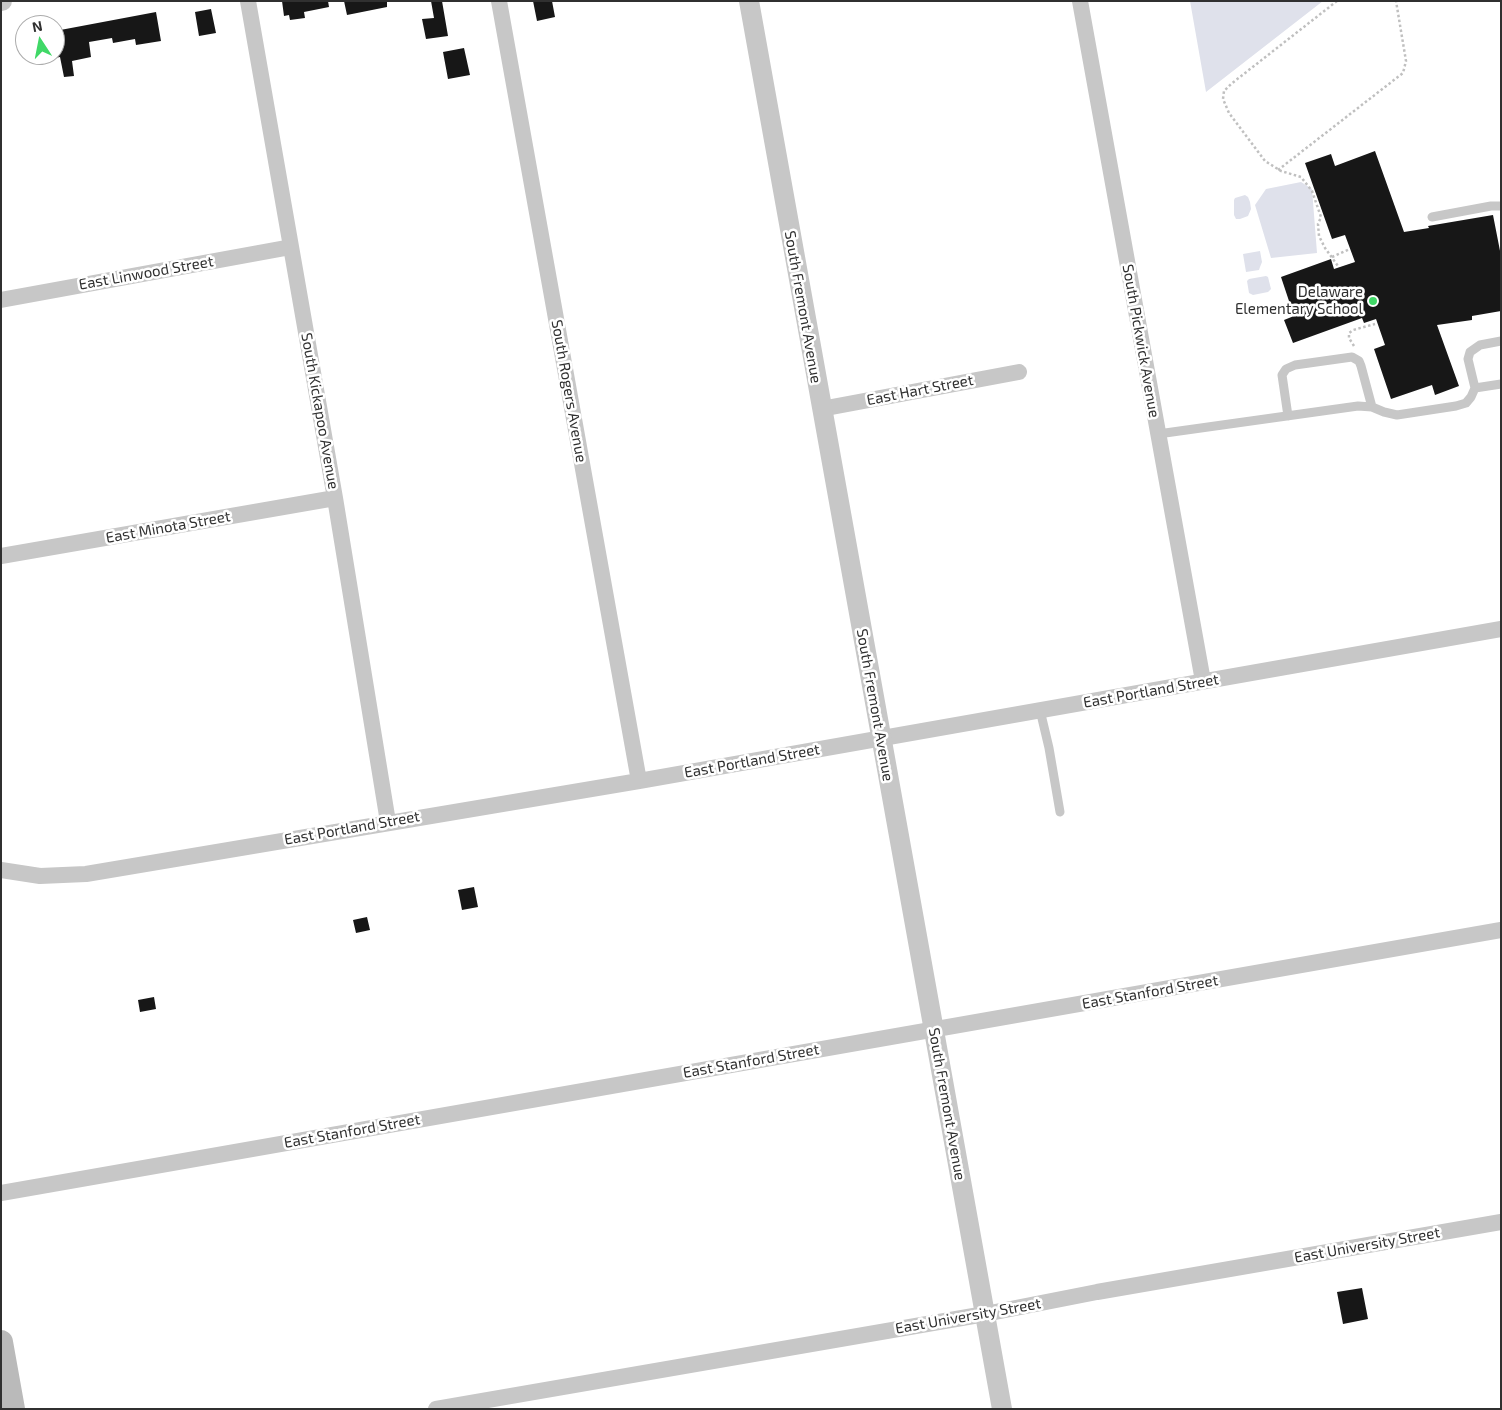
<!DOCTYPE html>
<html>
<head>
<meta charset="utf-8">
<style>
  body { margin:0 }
  #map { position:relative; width:1502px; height:1410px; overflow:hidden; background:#fff; font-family:"Exo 2",sans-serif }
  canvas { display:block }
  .frame { position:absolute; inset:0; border:2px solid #303030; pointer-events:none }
  .north { position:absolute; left:15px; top:15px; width:50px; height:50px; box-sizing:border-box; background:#fff; border:1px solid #acacac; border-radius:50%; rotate:349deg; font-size:14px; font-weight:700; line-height:20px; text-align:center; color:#303030 }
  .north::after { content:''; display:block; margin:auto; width:18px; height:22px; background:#40d867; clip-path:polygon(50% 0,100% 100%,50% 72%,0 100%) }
</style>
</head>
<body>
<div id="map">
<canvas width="1502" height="1410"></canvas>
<div class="frame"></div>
<div class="north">N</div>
</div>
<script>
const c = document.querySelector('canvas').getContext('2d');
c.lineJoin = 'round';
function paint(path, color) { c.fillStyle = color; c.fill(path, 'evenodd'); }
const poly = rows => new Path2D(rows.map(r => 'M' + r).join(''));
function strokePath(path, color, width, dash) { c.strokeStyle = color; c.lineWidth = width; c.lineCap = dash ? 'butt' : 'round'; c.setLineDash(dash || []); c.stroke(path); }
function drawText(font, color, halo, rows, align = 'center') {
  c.font = font + ' "Exo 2",sans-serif'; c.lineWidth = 5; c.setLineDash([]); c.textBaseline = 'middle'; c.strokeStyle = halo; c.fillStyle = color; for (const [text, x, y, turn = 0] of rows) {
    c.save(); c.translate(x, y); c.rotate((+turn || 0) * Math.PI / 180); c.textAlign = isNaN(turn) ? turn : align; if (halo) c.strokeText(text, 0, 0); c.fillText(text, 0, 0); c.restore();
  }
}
const green = poly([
  [1190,1,1323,1,1206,92],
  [1301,182,1312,189,1317,253,1271,258,1255,205,1266,189],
  [1245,195,1248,197,1250,202,1251,209,1248,216,1240,219,1236,219,1234,215,1234,200,1235,198],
  [1260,251,1262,262,1260,267,1259,270,1246,272,1243,254],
  [1266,276,1268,277,1271,289,1268,292,1253,295,1249,293,1247,281,1249,279]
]);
const building = poly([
  [282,1,328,1,329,7,304,12,305,18,290,20,289,15,284,16],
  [344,1,387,1,387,7,347,15],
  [431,1,442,1,448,36,426,39,422,19,434,18],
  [533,1,552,1,555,17,537,21],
  [211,9,216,33,199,36,195,12],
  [156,12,161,41,136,45,135,39,113,43,112,38,89,42,91,57,72,61,74,76,64,77,60,57,55,58,55,31],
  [464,48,470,75,448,79,443,52],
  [1375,151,1404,232,1429,228,1428,226,1493,215,1501,256,1501,311,1472,316,1472,320,1437,325,1459,386,1435,395,1432,385,1391,399,1374,349,1385,345,1376,319,1364,323,1362,318,1293,343,1284,320,1294,316,1281,277,1331,259,1334,269,1355,262,1345,235,1332,239,1305,163,1331,154,1335,166],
  [474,887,478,907,462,910,458,890],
  [367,917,370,930,356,933,353,920],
  [154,997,156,1009,140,1012,138,1000],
  [1362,1288,1368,1319,1343,1324,1337,1292]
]);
const path = poly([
  [1337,1,1231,84,1224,91,1223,99,1229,113,1265,161,1281,171,1301,177,1312,191,1321,217,1318,224,1319,236,1325,248,1338,266],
  [1278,170,1403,73,1406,61,1396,1],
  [1332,257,1350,249],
  [1354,346,1349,338,1349,333,1353,330,1375,324]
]);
const service = poly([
  [1432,217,1491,206,1501,206],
  [1475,388,1501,384],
  [1288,416,1282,375,1286,369,1295,365,1352,357,1359,361,1361,366,1372,407],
  [1158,434,1358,406,1372,407,1384,412,1397,415,1456,406,1466,403,1471,397,1475,388,1468,359,1470,352,1480,345,1501,341],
  [1040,710,1049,748,1060,812]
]);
const minor = poly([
  [248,1,335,498,388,822],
  [499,1,639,781],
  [1080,1,1203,681],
  [1,300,291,247],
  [821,409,1019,372],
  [1,556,335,498],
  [1,870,40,876,86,874,639,781,1501,629],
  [1,1193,1501,930],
  [436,1409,985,1314,1097,1292,1501,1222]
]);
const tertiary = poly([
  [1,1,2,1],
  [749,1,1002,1409]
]);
const secondary = poly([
  [1,1342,13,1409]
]);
const markers = [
  [1373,301,5,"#40d867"]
];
const streetNames = [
  ["East Linwood Street",146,273,-10],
  ["South Fremont Avenue",803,307,80],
  ["South Pickwick Avenue",1141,341,80],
  ["East Hart Street",920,390,-11],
  ["South Rogers Avenue",569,391,80],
  ["South Kickapoo Avenue",320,411,80],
  ["East Minota Street",168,527,-10],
  ["East Portland Street",1151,691,-10],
  ["South Fremont Avenue",875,705,80],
  ["East Portland Street",752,761,-10],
  ["East Portland Street",352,828,-10],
  ["East Stanford Street",1150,992,-10],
  ["East Stanford Street",751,1061,-10],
  ["South Fremont Avenue",947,1104,80],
  ["East Stanford Street",352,1131,-10],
  ["East University Street",1367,1245,-10],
  ["East University Street",968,1316,-10]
];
const poiNames = [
  ["Delaware",1363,292],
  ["Elementary School",1363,309]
];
paint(green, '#dfe1eb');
paint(building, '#171717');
strokePath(path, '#c0c0c0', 2.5, [2.5, 2.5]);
strokePath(service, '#c7c7c7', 9);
strokePath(minor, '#c7c7c7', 16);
strokePath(tertiary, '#c7c7c7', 20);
strokePath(secondary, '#bababa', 24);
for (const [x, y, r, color] of markers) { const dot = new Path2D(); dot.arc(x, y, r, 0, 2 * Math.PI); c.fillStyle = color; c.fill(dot); strokePath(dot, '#fff', 2); }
drawText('15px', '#303030', '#fff', streetNames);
drawText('15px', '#303030', '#fff', poiNames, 'right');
</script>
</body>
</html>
